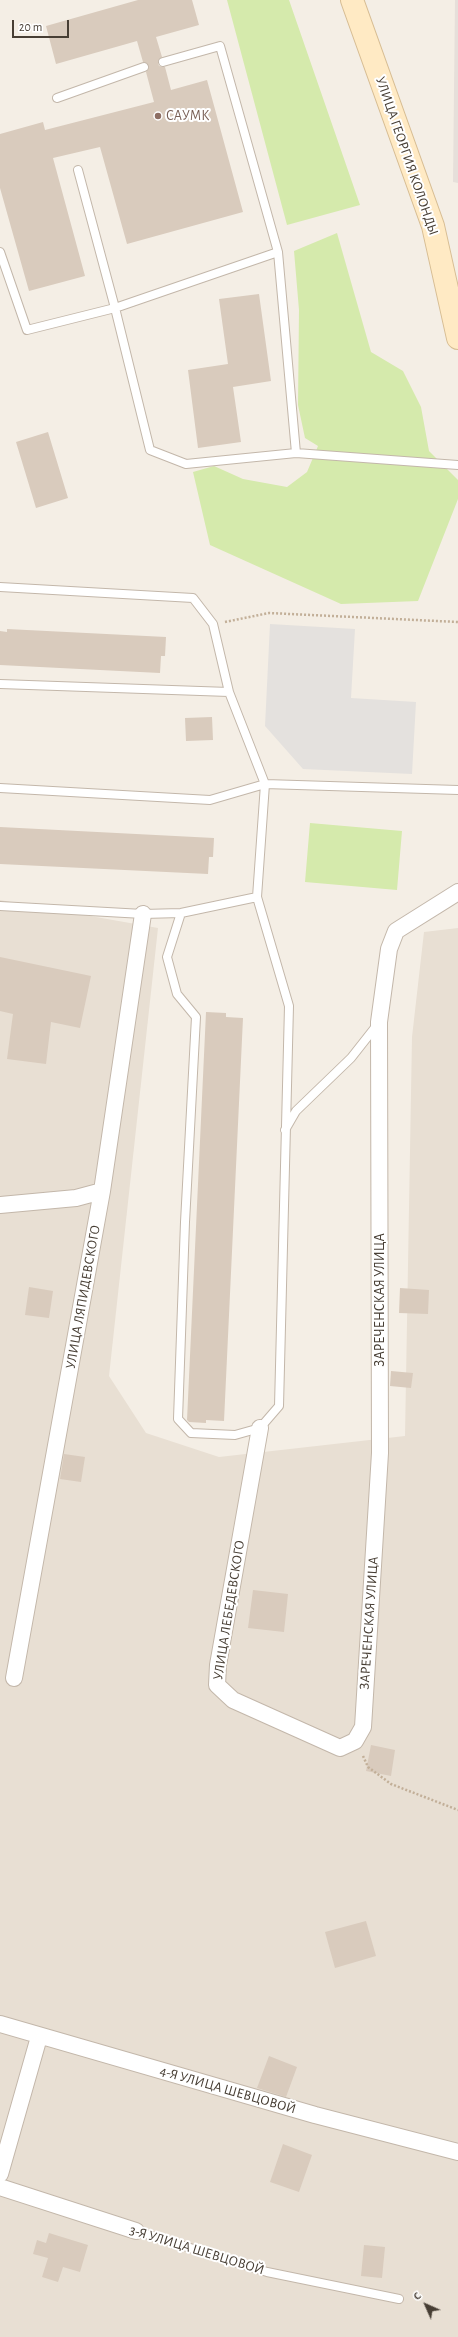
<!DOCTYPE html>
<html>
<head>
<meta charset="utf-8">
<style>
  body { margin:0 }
  #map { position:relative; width:458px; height:2337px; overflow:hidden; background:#f4eee5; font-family:"Alegreya Sans",sans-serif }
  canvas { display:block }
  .north { position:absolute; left:406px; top:2285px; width:40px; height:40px; -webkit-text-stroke:3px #fff; paint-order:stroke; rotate:315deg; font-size:11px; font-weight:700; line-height:16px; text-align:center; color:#473e34 }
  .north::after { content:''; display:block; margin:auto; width:14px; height:18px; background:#473e34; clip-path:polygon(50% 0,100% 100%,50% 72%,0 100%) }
  .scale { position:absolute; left:12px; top:20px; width:57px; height:18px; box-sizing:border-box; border:2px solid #473e34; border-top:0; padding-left:5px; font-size:12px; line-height:14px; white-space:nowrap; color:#473e34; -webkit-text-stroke:3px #fff; paint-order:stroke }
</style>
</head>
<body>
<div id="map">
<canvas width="458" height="2337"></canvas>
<div class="north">С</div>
<div class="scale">20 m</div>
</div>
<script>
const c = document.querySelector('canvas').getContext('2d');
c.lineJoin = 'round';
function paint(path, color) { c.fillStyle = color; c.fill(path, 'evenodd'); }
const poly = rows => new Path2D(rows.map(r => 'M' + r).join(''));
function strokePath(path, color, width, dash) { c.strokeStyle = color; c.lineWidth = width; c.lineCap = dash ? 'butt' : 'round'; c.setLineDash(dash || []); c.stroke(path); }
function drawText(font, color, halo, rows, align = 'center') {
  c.font = font + ' "Alegreya Sans",sans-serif'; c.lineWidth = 4; c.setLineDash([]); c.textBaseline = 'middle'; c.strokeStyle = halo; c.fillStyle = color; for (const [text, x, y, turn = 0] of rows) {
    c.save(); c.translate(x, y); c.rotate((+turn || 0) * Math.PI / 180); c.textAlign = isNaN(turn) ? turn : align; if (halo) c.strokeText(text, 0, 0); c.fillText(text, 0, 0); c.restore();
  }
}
const residential = poly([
  [0,900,158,928,109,1376,146,1433,219,1457,405,1436,412,1037,424,932,458,928,458,2337,0,2337]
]);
const industrial = poly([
  [455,0,458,0,458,183,453,182]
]);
const green = poly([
  [227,0,289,0,360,205,287,225],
  [337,233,371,352,403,371,421,407,429,451,458,480,458,499,418,601,341,604,210,545,193,472,214,466,243,479,287,487,307,472,318,446,305,438,298,405,299,310,294,251],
  [310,823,402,831,397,890,305,882]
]);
const parking = poly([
  [270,624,355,629,351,698,416,702,412,774,303,769,265,726]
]);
const building = poly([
  [138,0,192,0,199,25,156,37,162,57,158,63,159,66,165,67,171,90,207,80,243,212,127,244,100,147,53,158,85,276,29,291,0,188,0,134,43,122,45,130,154,102,146,72,149,66,143,62,137,41,56,64,46,26],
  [259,294,271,381,233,387,241,442,198,448,188,370,228,364,219,299],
  [48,432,68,498,36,508,16,442],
  [7,629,166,637,165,656,161,656,160,673,0,665,0,631,7,632],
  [212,717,213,740,186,741,185,718],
  [0,827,214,838,213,857,209,857,208,874,0,864],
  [0,957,91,976,80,1028,51,1022,46,1064,7,1059,13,1014,0,1011],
  [206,1012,226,1013,226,1017,243,1018,224,1421,206,1420,206,1423,189,1422,187,1420],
  [29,1287,53,1291,49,1318,25,1315],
  [400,1288,429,1290,428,1314,399,1313],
  [391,1371,413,1373,411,1388,390,1386],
  [64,1454,85,1457,81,1482,60,1479],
  [253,1590,288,1594,284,1632,248,1628],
  [371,1745,395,1750,391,1776,366,1771],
  [366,1921,376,1956,335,1968,325,1932],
  [269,2056,297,2067,286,2097,257,2088],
  [283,2144,312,2155,299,2192,270,2182],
  [49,2233,88,2245,80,2272,63,2267,58,2282,42,2277,48,2258,33,2254,37,2240,46,2243],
  [364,2245,385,2247,382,2278,361,2276]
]);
const path = poly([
  [225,622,269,613,458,622],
  [363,1756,368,1767,391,1784,458,1810]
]);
const service = poly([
  [163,62,220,46,278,252,296,453,458,465],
  [57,98,144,67],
  [0,252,27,330,115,308,78,170],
  [278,252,115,308,150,450,186,464,296,453],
  [0,587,193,598,213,624,229,692],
  [0,684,229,692,265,784,458,790],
  [0,788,210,800,265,784,257,897,181,913,143,914,0,906],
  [181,913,167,957,177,994,196,1017,185,1222,178,1419,191,1433,235,1435,260,1428,279,1406,289,1006,257,897],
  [285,1130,296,1111,351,1058,377,1025],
  [136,2231,267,2272,399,2299]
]);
const minor = poly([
  [0,1205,76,1198,102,1191],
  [260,1428,218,1665,217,1685,233,1700,340,1748,355,1741,363,1727,380,1453,379,1022,389,949,396,931,458,892],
  [14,1678,102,1191,143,914],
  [0,2024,315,2115,458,2152],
  [0,2174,39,2037],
  [0,2187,136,2231]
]);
const secondary = poly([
  [352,0,433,226,458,338]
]);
const markers = [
  [158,116,4,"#8d6e63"]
];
const educationNames = [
  ["САУМК",166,116]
];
const streetNames = [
  ["УЛИЦА ГЕОРГИЯ КОЛОНДЫ",407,156,71],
  ["УЛИЦА ЛЯПИДЕВСКОГО",83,1297,-80],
  ["ЗАРЕЧЕНСКАЯ УЛИЦА",380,1300,-90],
  ["УЛИЦА ЛЕБЕДЕВСКОГО",229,1610,-81],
  ["ЗАРЕЧЕНСКАЯ УЛИЦА",369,1623,-86],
  ["4-Я УЛИЦА ШЕВЦОВОЙ",228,2090,16],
  ["3-Я УЛИЦА ШЕВЦОВОЙ",197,2250,17]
];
paint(residential, '#e8dfd3');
paint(industrial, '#e6dfda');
paint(green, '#d5eaac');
paint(parking, '#e4e1de');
paint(building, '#d9cbbd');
strokePath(service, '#c3b7aa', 10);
strokePath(minor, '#c3b7aa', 18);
strokePath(secondary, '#d7bd93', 24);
strokePath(path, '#c2af98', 2.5, [2, 2]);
strokePath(service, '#fff', 8);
strokePath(minor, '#fff', 16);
strokePath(secondary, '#ffeac4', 22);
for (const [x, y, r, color] of markers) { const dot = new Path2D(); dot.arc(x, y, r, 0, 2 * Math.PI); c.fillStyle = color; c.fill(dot); strokePath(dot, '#fff', 1.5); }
drawText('14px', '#785e54', '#fff', educationNames, 'left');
drawText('14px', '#473e34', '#fff', streetNames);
</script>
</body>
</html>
